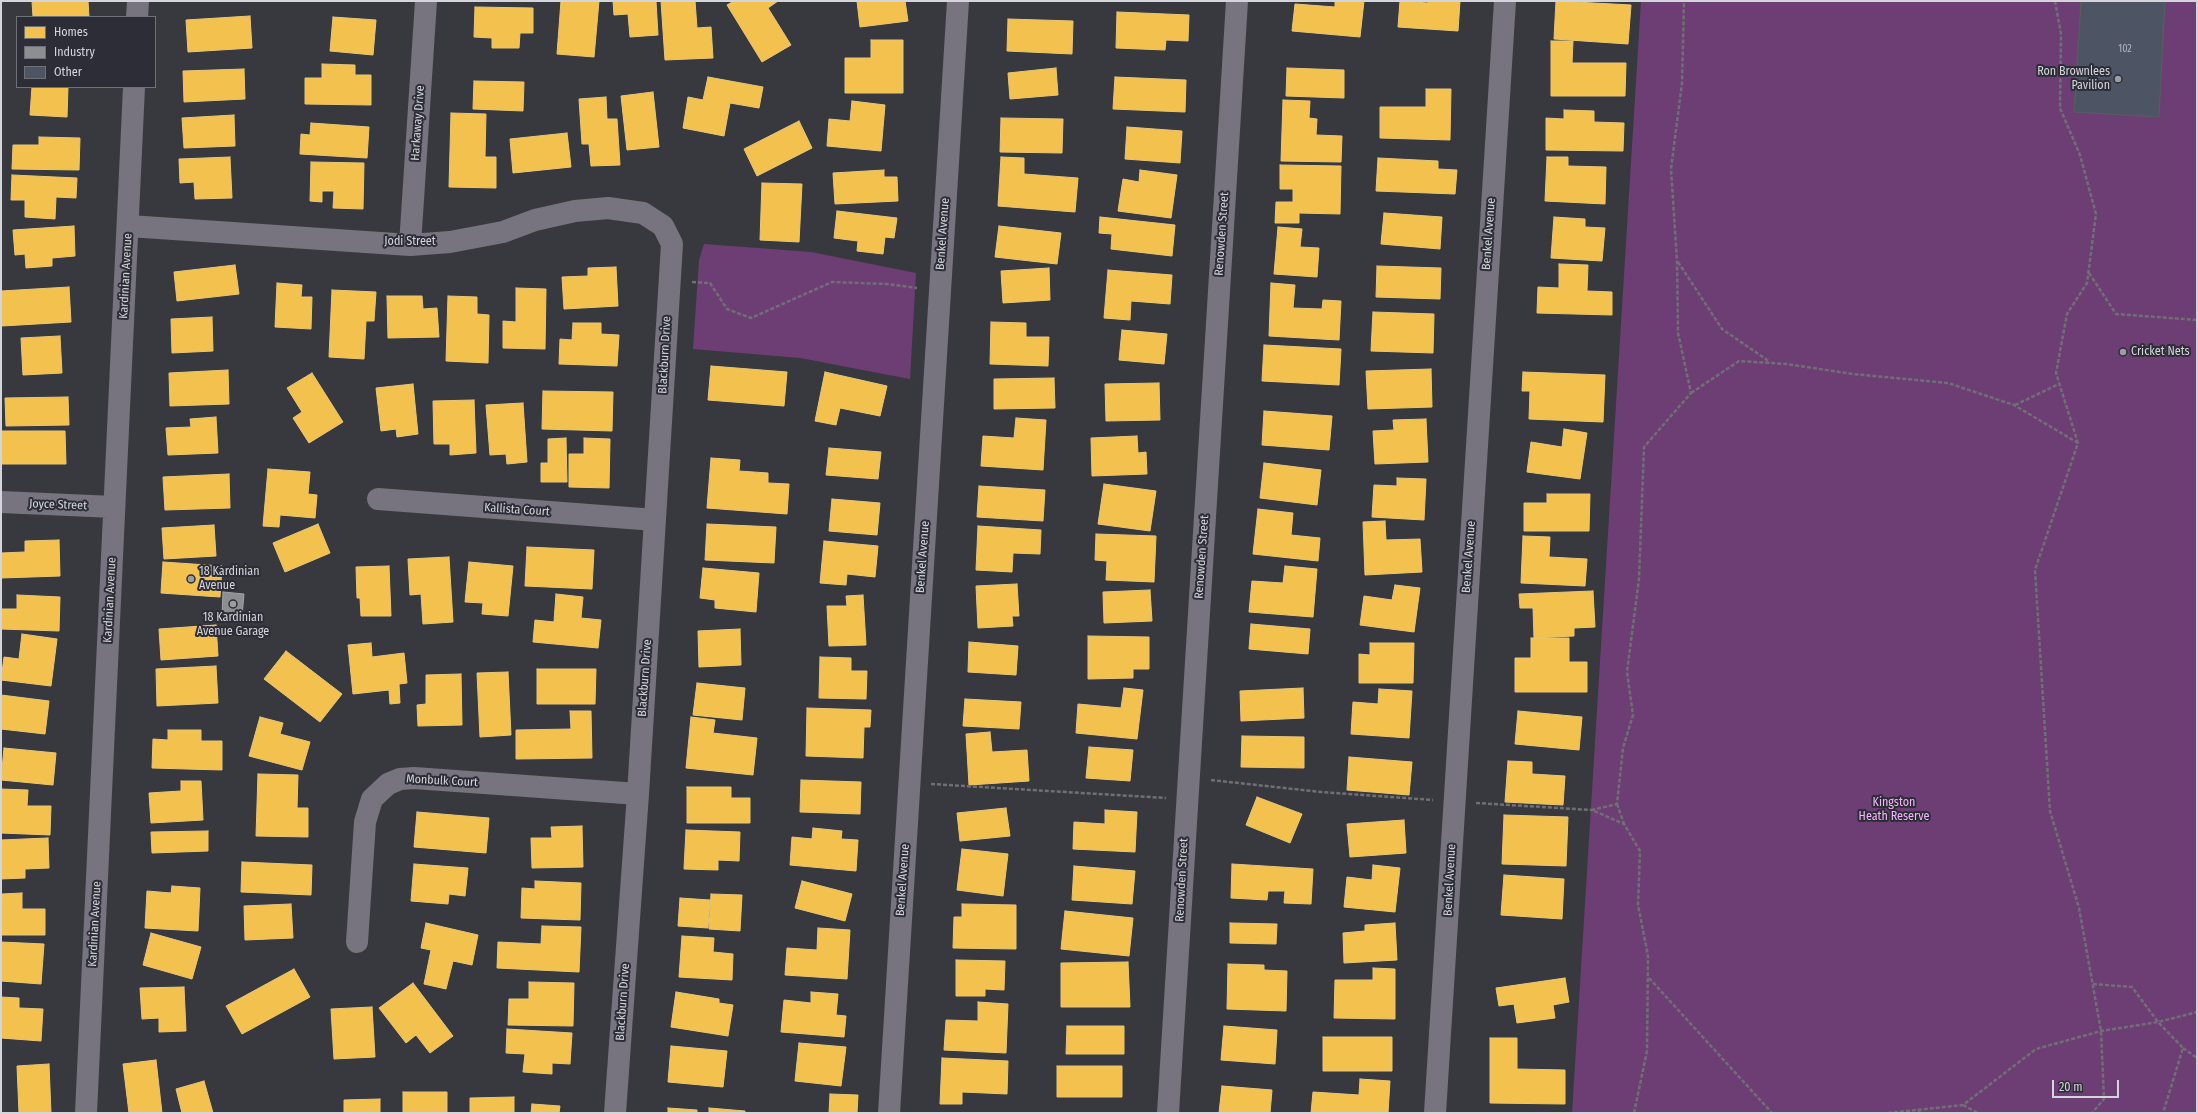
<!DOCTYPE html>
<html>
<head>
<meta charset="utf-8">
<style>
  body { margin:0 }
  #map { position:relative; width:2198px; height:1114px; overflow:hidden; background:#38393e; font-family:"Fira Sans Condensed",sans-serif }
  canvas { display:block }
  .frame { position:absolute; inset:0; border:2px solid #d4d5db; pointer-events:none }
  .legend { position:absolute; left:16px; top:16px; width:140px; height:72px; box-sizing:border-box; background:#2c2d36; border:1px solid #6f7078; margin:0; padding:5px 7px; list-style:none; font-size:12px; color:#d4d5db }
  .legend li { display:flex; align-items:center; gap:8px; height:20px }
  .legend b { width:20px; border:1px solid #6f7078 }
  .scale { position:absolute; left:2052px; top:1080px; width:67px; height:18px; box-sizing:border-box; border:2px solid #d4d5db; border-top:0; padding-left:5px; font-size:12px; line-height:14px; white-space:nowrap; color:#d4d5db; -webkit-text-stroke:3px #2c2d36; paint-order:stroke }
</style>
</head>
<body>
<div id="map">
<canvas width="2198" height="1114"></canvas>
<div class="frame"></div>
<ul class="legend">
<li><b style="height:11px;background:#f2c14e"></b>Homes</li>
<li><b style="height:11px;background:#8d8d92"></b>Industry</li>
<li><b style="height:11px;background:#4d5565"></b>Other</li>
</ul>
<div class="scale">20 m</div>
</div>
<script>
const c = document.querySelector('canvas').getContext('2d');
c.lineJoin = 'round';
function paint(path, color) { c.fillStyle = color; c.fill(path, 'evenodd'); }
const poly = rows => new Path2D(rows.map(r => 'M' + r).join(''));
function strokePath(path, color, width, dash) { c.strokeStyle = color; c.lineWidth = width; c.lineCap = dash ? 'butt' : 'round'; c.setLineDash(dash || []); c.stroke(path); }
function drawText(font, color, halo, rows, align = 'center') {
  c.font = font + ' "Fira Sans Condensed",sans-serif'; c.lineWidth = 4; c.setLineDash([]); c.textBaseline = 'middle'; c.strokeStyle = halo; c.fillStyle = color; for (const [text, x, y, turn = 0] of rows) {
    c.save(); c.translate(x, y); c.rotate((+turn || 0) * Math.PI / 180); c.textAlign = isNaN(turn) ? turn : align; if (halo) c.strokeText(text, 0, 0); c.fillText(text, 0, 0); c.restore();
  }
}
const green = poly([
  [1641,1,2197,1,2197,1113,1572,1113],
  [704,244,811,252,916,273,910,379,800,358,693,349,699,260]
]);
const homes = poly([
  [32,1,88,1,89,17,33,17,32,1],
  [561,1,599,1,594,57,557,54,561,1],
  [613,1,656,1,658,35,630,37,628,14,614,15,613,1],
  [661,1,695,1,697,28,711,27,713,58,665,60,661,1],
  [734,1,778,1,768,8,791,45,762,62,727,5,734,1],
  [857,1,905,1,908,21,860,27,857,1],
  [1335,1,1364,1,1360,37,1292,31,1295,4,1335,7,1335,1],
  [1400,1,1428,3,1428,1,1460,1,1458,31,1398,27,1400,1],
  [1556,1,1631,5,1628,44,1554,39,1556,1],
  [475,7,533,8,533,33,520,33,519,48,492,48,492,38,474,37,475,7],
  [1117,12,1189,15,1188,41,1166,40,1165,50,1116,48,1117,12],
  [250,16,252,48,188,52,186,20,250,16],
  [333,17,376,20,373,55,330,51,333,17],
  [1008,19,1073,21,1072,54,1007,51,1008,19],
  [871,40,903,40,903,93,845,93,845,58,871,58,871,40],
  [1551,41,1573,41,1572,63,1626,63,1625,96,1551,96,1551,41],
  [322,64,355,65,355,75,371,75,371,105,305,104,305,78,322,78,322,64],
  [1056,68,1058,95,1010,99,1008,73,1056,68],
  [1287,68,1344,70,1344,98,1286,96,1287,68],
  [244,69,245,99,184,102,183,71,244,69],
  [708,77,763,87,759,108,730,103,724,136,683,128,688,97,703,100,708,77],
  [1115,77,1186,80,1185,112,1113,109,1115,77],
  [474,81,524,82,523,111,473,109,474,81],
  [32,87,68,87,67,117,30,115,32,87],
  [1426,89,1451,89,1450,140,1380,138,1380,107,1426,107,1426,89],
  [653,92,659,147,627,150,621,96,653,92],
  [606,97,607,119,617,119,620,165,591,166,589,144,582,144,579,99,606,97],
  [1283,100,1310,101,1309,118,1317,119,1316,135,1342,136,1341,162,1281,161,1283,100],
  [852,101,885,105,881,151,827,146,829,119,850,121,852,101],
  [1564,110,1594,111,1594,122,1624,123,1623,151,1546,150,1546,118,1564,119,1564,110],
  [451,113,486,114,485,157,496,157,496,188,449,187,451,113],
  [234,115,235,146,184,148,182,118,234,115],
  [1001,118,1063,119,1062,153,1000,152,1001,118],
  [799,121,812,148,757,176,744,149,799,121],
  [311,123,369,127,367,158,300,154,301,134,310,135,311,123],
  [1127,127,1182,131,1180,163,1125,159,1127,127],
  [567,133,571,167,513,173,510,139,567,133],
  [39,137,80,138,79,170,12,169,13,145,39,145,39,137],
  [230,157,232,198,195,199,194,182,180,183,179,159,230,157],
  [1001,157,1024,158,1024,174,1078,178,1075,212,998,206,1001,157],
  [1547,157,1568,157,1568,166,1606,167,1605,204,1545,201,1547,157],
  [1378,158,1438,161,1438,169,1457,170,1455,194,1376,191,1378,158],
  [311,162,364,163,363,209,333,208,334,191,322,191,322,202,310,201,311,162],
  [1280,165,1341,166,1340,214,1299,213,1299,223,1275,223,1276,202,1293,202,1293,189,1280,189,1280,165],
  [884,170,884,177,897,177,898,201,835,204,833,173,884,170],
  [1140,170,1177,175,1171,218,1118,211,1123,179,1139,182,1140,170],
  [12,175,77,178,76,198,56,197,55,219,25,217,25,200,11,200,12,175],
  [762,183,802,184,799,242,760,240,762,183],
  [837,211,897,218,894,238,885,237,883,254,857,251,858,241,834,238,837,211],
  [1384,213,1442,217,1440,249,1381,244,1384,213],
  [1100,217,1175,225,1172,256,1111,249,1112,234,1099,233,1100,217],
  [1554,217,1585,219,1585,227,1605,228,1602,261,1551,258,1554,217],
  [74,226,75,256,52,258,52,266,26,268,25,254,15,255,13,230,74,226],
  [999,226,1061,233,1057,264,995,257,999,226],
  [1278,227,1302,229,1300,247,1319,248,1317,277,1274,274,1278,227],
  [1559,264,1588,265,1587,291,1612,292,1612,315,1537,313,1538,287,1559,288,1559,264],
  [235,265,239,294,177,301,174,272,235,265],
  [1377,266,1441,268,1440,299,1376,297,1377,266],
  [616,267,618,306,564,309,562,277,588,276,588,268,616,267],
  [1049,268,1050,300,1003,303,1001,271,1049,268],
  [1108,270,1172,275,1170,304,1131,301,1130,320,1104,318,1108,270],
  [277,283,302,285,301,297,312,297,311,329,275,327,277,283],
  [1271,283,1295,285,1293,308,1322,309,1323,300,1341,301,1339,340,1269,336,1271,283],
  [69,287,71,322,2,326,1,291,69,287],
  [516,288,546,289,545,349,503,348,503,321,516,322,516,288],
  [332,290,376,292,374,321,366,321,364,359,329,357,332,290],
  [387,296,422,296,423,309,437,308,439,337,388,338,387,296],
  [448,296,477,297,477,314,489,315,488,363,446,361,448,296],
  [1373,312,1434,314,1433,353,1371,351,1373,312],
  [212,317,213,351,172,353,171,319,212,317],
  [991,322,1026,323,1026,337,1049,337,1048,366,990,364,991,322],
  [573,323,601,323,601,334,619,335,617,366,559,364,560,339,572,340,573,323],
  [1122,330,1167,334,1164,364,1119,360,1122,330],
  [60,336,62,373,23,375,21,338,60,336],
  [1264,345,1341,349,1339,385,1262,381,1264,345],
  [711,366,787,372,784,406,708,400,711,366],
  [1431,369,1432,407,1368,409,1366,371,1431,369],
  [228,370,229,404,170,406,169,373,228,370],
  [825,372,887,386,880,416,840,408,836,425,815,421,825,372],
  [1523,372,1605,375,1603,422,1529,419,1530,391,1522,391,1523,372],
  [312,373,343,422,309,443,293,418,302,412,287,388,312,373],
  [1054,378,1055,408,994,409,994,379,1054,378],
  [1159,383,1160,420,1106,421,1105,384,1159,383],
  [413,384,418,434,397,437,396,429,381,431,376,388,413,384],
  [543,391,613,392,612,431,542,429,543,391],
  [68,397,69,425,6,426,5,398,68,397],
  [474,400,476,453,450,455,450,444,434,444,433,401,474,400],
  [523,403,527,462,507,464,506,454,490,455,486,405,523,403],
  [1264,411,1332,416,1329,450,1262,445,1264,411],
  [216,417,218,453,168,455,166,428,191,427,190,419,216,417],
  [1016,418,1046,420,1043,470,981,466,983,436,1014,438,1016,418],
  [1426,419,1428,462,1375,464,1373,431,1394,430,1393,420,1426,419],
  [1564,429,1587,433,1580,479,1527,472,1531,442,1562,447,1564,429],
  [1,431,65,431,66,464,1,464,1,431],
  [1137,436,1138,453,1146,452,1147,474,1092,476,1091,438,1137,436],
  [566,438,567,482,541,482,541,463,548,463,548,439,566,438],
  [584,438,610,439,609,488,569,487,569,454,584,454,584,438],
  [829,448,881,452,878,479,826,475,829,448],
  [711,458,740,460,739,471,768,473,768,483,789,484,787,514,707,508,711,458],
  [1264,463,1321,470,1317,505,1260,498,1264,463],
  [268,469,310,472,308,494,317,495,315,518,280,515,279,527,263,526,268,469],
  [229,474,230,508,165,510,163,477,229,474],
  [1397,478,1426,479,1424,520,1372,517,1374,485,1397,486,1397,478],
  [1104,484,1156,491,1150,531,1098,524,1104,484],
  [979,486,1045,490,1043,521,977,517,979,486],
  [1547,494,1590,494,1589,531,1524,531,1524,503,1547,503,1547,494],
  [832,499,880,503,877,535,829,531,832,499],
  [1258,509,1293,513,1291,535,1320,538,1318,561,1253,554,1258,509],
  [1385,521,1386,540,1420,539,1422,572,1365,575,1363,522,1385,521],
  [318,524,330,553,285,572,273,543,318,524],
  [707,524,776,527,774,563,705,560,707,524],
  [214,525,216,556,164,559,162,528,214,525],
  [978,526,1041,530,1040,554,1013,553,1012,572,976,570,978,526],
  [1096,534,1156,536,1154,582,1106,580,1107,561,1095,560,1096,534],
  [1523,536,1550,537,1549,557,1587,559,1585,586,1521,583,1523,536],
  [59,540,60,576,1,578,1,553,25,552,25,541,59,540],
  [824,541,878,546,875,577,847,574,846,585,820,583,824,541],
  [527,547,594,550,592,589,525,586,527,547],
  [449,557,453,622,423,624,421,594,410,595,408,559,449,557],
  [163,562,222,566,220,597,161,593,163,562],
  [469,562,513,566,508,616,482,614,483,603,465,602,469,562],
  [389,566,391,616,361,616,360,598,357,598,356,567,389,566],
  [1285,566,1317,569,1313,617,1249,612,1252,581,1283,583,1285,566],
  [703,568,759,573,756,612,715,608,715,600,700,598,703,568],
  [1017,584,1019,616,1012,616,1013,626,978,628,976,586,1017,584],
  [1395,585,1420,588,1414,632,1360,625,1364,596,1392,600,1395,585],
  [1150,590,1152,621,1104,623,1103,592,1150,590],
  [1593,591,1595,627,1574,628,1574,636,1534,638,1533,608,1520,608,1519,594,1593,591],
  [556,594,583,597,581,618,601,620,598,648,533,642,535,620,554,622,556,594],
  [17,595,60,597,59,631,1,629,1,609,17,609,17,595],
  [863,595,866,645,829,646,827,606,847,606,846,596,863,595],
  [1251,624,1310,629,1308,654,1249,649,1251,624],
  [216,625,218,656,161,660,159,629,216,625],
  [740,629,741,665,699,667,698,631,740,629],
  [22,634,57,639,51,686,1,680,4,657,19,659,22,634],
  [1088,636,1149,637,1149,669,1133,669,1133,678,1088,679,1088,636],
  [1531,638,1569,638,1569,662,1587,662,1587,692,1515,692,1515,658,1531,658,1531,638],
  [969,642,1018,646,1016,675,968,672,969,642],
  [371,643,372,657,404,653,407,683,399,684,400,703,390,704,389,690,353,694,348,645,371,643],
  [1370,643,1414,643,1413,683,1359,683,1359,654,1370,655,1370,643],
  [286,651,342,694,320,722,264,679,286,651],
  [820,657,851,658,851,671,867,671,866,699,819,698,820,657],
  [216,666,218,703,157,706,156,669,216,666],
  [537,669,596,669,595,704,537,704,537,669],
  [508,672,511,735,480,737,477,673,508,672],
  [461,674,462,725,418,726,417,705,426,704,426,675,461,674],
  [697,683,745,688,742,720,693,715,697,683],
  [1124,688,1143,690,1137,739,1076,733,1078,704,1121,708,1124,688],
  [1303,688,1304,718,1241,721,1240,691,1303,688],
  [1379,689,1412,691,1409,738,1351,734,1353,702,1378,704,1379,689],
  [1,695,49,701,45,734,1,729,1,695],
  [965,699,1021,702,1019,729,963,726,965,699],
  [807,708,871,710,870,727,864,727,863,758,806,756,807,708],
  [570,711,591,711,592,758,516,759,516,730,571,729,570,711],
  [1518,711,1582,717,1579,750,1515,744,1518,711],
  [260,717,283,723,280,734,310,742,302,770,249,756,260,717],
  [691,717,715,720,713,733,757,738,753,775,686,768,691,717],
  [168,730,201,730,201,741,222,741,222,770,152,768,153,739,168,740,168,730],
  [990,732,992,752,1027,750,1029,781,969,785,966,734,990,732],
  [1242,736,1304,737,1304,768,1241,767,1242,736],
  [1089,747,1133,750,1130,781,1086,778,1089,747],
  [4,748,56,753,53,785,1,780,4,748],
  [1349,757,1412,762,1409,795,1347,790,1349,757],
  [1508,761,1532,762,1532,774,1565,776,1563,805,1505,802,1508,761],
  [258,774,298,775,297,808,308,808,308,837,256,836,258,774],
  [801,780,861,782,860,814,800,812,801,780],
  [181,781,201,781,203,820,151,823,149,793,181,791,181,781],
  [687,787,731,787,731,798,750,798,750,823,687,823,687,787],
  [1,789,28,790,27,806,51,806,50,835,1,833,1,789],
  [1257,797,1302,814,1290,843,1246,825,1257,797],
  [1006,808,1010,836,960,841,957,813,1006,808],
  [1105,810,1137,812,1135,852,1073,849,1074,822,1105,824,1105,810],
  [417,812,489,818,486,853,414,847,417,812],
  [1504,815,1568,817,1566,866,1502,864,1504,815],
  [1404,820,1406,853,1350,857,1347,824,1404,820],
  [582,826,583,867,532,868,531,838,552,838,551,827,582,826],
  [813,828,842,831,841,839,858,840,856,871,790,865,792,837,812,839,813,828],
  [686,830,740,832,739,861,718,860,718,870,684,869,686,830],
  [208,831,208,851,152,853,151,832,208,831],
  [48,838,49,868,25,869,25,878,1,879,1,840,48,838],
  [962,849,1008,854,1003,896,957,890,962,849],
  [242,862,312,865,311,895,241,892,242,862],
  [414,864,468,868,465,896,449,894,448,904,411,901,414,864],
  [1232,864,1313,869,1311,904,1284,903,1285,891,1268,891,1267,900,1231,898,1232,864],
  [1373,865,1400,868,1395,912,1344,907,1347,877,1372,880,1373,865],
  [1074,866,1135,871,1132,904,1072,900,1074,866],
  [1504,875,1564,879,1562,919,1501,915,1504,875],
  [535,881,581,883,580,920,521,918,522,888,535,889,535,881],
  [802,881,852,894,845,921,795,908,802,881],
  [172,886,200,888,198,931,145,928,147,891,171,893,172,886],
  [22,893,22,909,45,909,45,935,1,935,2,894,22,893],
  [711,894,742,895,740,931,709,929,711,894],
  [680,898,710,900,708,928,678,926,680,898],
  [291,904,293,938,245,940,244,906,291,904],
  [962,904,1016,905,1016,949,953,948,954,917,962,917,962,904],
  [1065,911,1133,918,1129,956,1061,949,1065,911],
  [426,923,478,935,472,965,453,961,446,989,424,984,431,950,421,948,426,923],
  [1230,923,1277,924,1276,944,1230,943,1230,923],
  [1395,923,1397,960,1344,963,1343,933,1365,931,1365,925,1395,923],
  [542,926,581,927,579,972,497,968,498,942,541,944,542,926],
  [818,928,850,930,847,979,785,975,787,948,817,950,818,928],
  [151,933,201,947,192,979,143,965,151,933],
  [682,936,714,938,713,952,733,954,732,980,679,977,682,936],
  [1,942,44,944,41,984,1,981,1,942],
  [956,960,1005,961,1004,990,985,989,985,996,956,996,956,960],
  [1128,962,1130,1007,1061,1007,1061,963,1128,962],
  [1228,964,1264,965,1264,970,1287,971,1286,1011,1227,1009,1228,964],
  [1373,968,1395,969,1395,1019,1334,1018,1335,980,1373,980,1373,968],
  [294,969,310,997,242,1034,226,1006,294,969],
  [1565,978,1569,1002,1553,1005,1555,1018,1517,1023,1514,1004,1499,1006,1496,988,1565,978],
  [529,982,574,983,573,1026,508,1025,509,999,529,999,529,982],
  [413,983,453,1036,430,1053,416,1035,406,1043,379,1008,413,983],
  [184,987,186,1031,159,1032,159,1018,142,1019,140,988,184,987],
  [676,992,719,999,719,1003,733,1005,728,1036,671,1027,676,992],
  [811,992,838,994,836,1015,846,1016,844,1037,781,1032,784,1000,811,1003,811,992],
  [1,997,19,998,19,1008,43,1009,41,1041,1,1038,1,997],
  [978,1002,1008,1004,1006,1053,944,1050,946,1020,978,1021,978,1002],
  [372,1007,375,1057,334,1059,331,1009,372,1007],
  [1067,1026,1124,1026,1124,1054,1066,1054,1067,1026],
  [1224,1026,1277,1030,1275,1064,1221,1060,1224,1026],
  [507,1029,572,1033,570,1064,552,1063,552,1074,523,1072,525,1054,506,1053,507,1029],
  [1323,1037,1392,1037,1392,1071,1323,1071,1323,1037],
  [1490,1038,1517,1038,1517,1069,1565,1070,1565,1104,1490,1103,1490,1038],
  [799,1043,846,1047,841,1086,795,1081,799,1043],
  [671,1046,727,1051,723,1087,668,1082,671,1046],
  [942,1058,1008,1061,1007,1094,962,1092,962,1104,940,1104,942,1058],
  [156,1060,162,1113,129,1113,123,1064,156,1060],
  [49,1064,51,1113,19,1113,17,1066,49,1064],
  [1057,1066,1122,1066,1122,1097,1057,1097,1057,1066],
  [1360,1079,1390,1081,1388,1113,1311,1113,1313,1092,1359,1095,1360,1079],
  [204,1081,213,1113,182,1113,176,1089,204,1081],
  [1222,1086,1272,1090,1270,1113,1219,1113,1222,1086],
  [403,1092,447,1092,447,1113,403,1113,403,1092],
  [830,1094,858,1095,857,1113,829,1113,830,1094],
  [514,1097,514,1113,470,1113,470,1098,514,1097],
  [380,1099,380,1113,344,1113,344,1100,380,1099],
  [532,1104,560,1106,559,1113,531,1113,532,1104],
  [668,1108,697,1110,697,1113,668,1113,668,1108],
  [709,1108,745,1111,745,1113,709,1113,709,1108]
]);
const industry = poly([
  [223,592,244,594,242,616,222,615,223,592]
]);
const building = poly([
  [2081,1,2165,1,2159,117,2074,112,2081,1]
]);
const path = poly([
  [2055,1,2061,34,2060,108,2080,155,2096,214,2087,283,2067,314,2056,373,2078,443,2035,570,2050,811,2079,908,2101,1031,2104,1099,2092,1113],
  [1678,262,1722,329,1770,362],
  [2089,273,2116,314,2197,320],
  [692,282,710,283,727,309,751,318,832,282,887,284,917,288],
  [1691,393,1739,361,1786,364,1853,374,1948,383,2014,405,2078,443],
  [2015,405,2059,384],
  [1211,780,1321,792,1433,800],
  [931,784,1166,798],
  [1476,803,1592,810],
  [1617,804,1624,824],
  [1649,978,1772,1113],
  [2093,984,2132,987,2158,1022,2183,1048,2163,1113],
  [2183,1048,2197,1058],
  [1963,1105,1978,1113],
  [1918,1109,1920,1113],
  [1634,1113,1647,1051,1648,956,1638,905,1640,851,1624,824,1592,810,1617,804,1623,748,1633,715,1627,672,1639,579,1644,447,1691,393,1678,333,1677,261,1671,169,1682,83,1684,1],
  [1888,1113,1963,1105,2036,1049,2101,1031,2158,1022,2197,1012]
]);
const street = poly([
  [137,17,138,1],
  [129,226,410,245,450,242,503,232,535,220,575,211,608,208,643,213,663,226,672,244,638,794,615,1113],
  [410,245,426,1],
  [378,499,655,520],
  [1,502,114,507],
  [357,942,365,822,372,799,388,784,400,779,414,778,638,794],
  [86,1113,134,87],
  [889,1113,958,1],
  [1168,1113,1237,1],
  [1435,1113,1505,1]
]);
const markers = [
  [2118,79,4,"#9d9ea4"],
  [2123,352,4,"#9d9ea4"],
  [191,579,4,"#9d9ea4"],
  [233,604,4,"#9d9ea4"]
];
const numberNames = [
  ["102",2125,49]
];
const poiNames = [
  ["Ron Brownlees",2110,72,"right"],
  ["Pavilion",2110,86,"right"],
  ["Cricket Nets",2131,352],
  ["18 Kardinian",199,572],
  ["Avenue",199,586],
  ["18 Kardinian",233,618,"center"],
  ["Avenue Garage",233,632,"center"]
];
const streetNames = [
  ["Harkaway Drive",418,123,-86],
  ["Benkel Avenue",943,234,-86],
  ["Renowden Street",1222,234,-86],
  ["Benkel Avenue",1489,234,-86],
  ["Jodi Street",410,242],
  ["Kardinian Avenue",126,276,-87],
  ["Blackburn Drive",665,355,-87],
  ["Joyce Street",58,505,2],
  ["Kallista Court",517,510,4],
  ["Benkel Avenue",923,557,-86],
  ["Renowden Street",1202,557,-86],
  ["Benkel Avenue",1469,557,-86],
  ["Kardinian Avenue",110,600,-87],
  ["Blackburn Drive",645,678,-86],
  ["Monbulk Court",442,781,3],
  ["Benkel Avenue",903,880,-86],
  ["Renowden Street",1182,880,-87],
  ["Benkel Avenue",1450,880,-87],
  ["Kardinian Avenue",95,924,-87],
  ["Blackburn Drive",623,1002,-86]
];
const parkNames = [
  ["Kingston",1894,803],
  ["Heath Reserve",1894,817]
];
paint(green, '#6d3e74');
paint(homes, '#f2c14e');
strokePath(homes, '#e9c778', 1);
paint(industry, '#8d8d92');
strokePath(industry, '#a2a3a8', 1);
paint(building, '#4d5565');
strokePath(building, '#5b5d61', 1);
strokePath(path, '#716f76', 2.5, [4, 2]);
strokePath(street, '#77737f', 22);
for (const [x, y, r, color] of markers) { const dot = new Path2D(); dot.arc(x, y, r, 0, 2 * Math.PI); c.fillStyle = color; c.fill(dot); strokePath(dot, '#2c2d36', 1.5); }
drawText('10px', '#b2b5be', null, numberNames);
drawText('12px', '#d4d5db', '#2c2d36', poiNames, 'left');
drawText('12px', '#d4d5db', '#2c2d36', streetNames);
drawText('12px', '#f6b5fe', '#2c2d36', parkNames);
</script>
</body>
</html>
